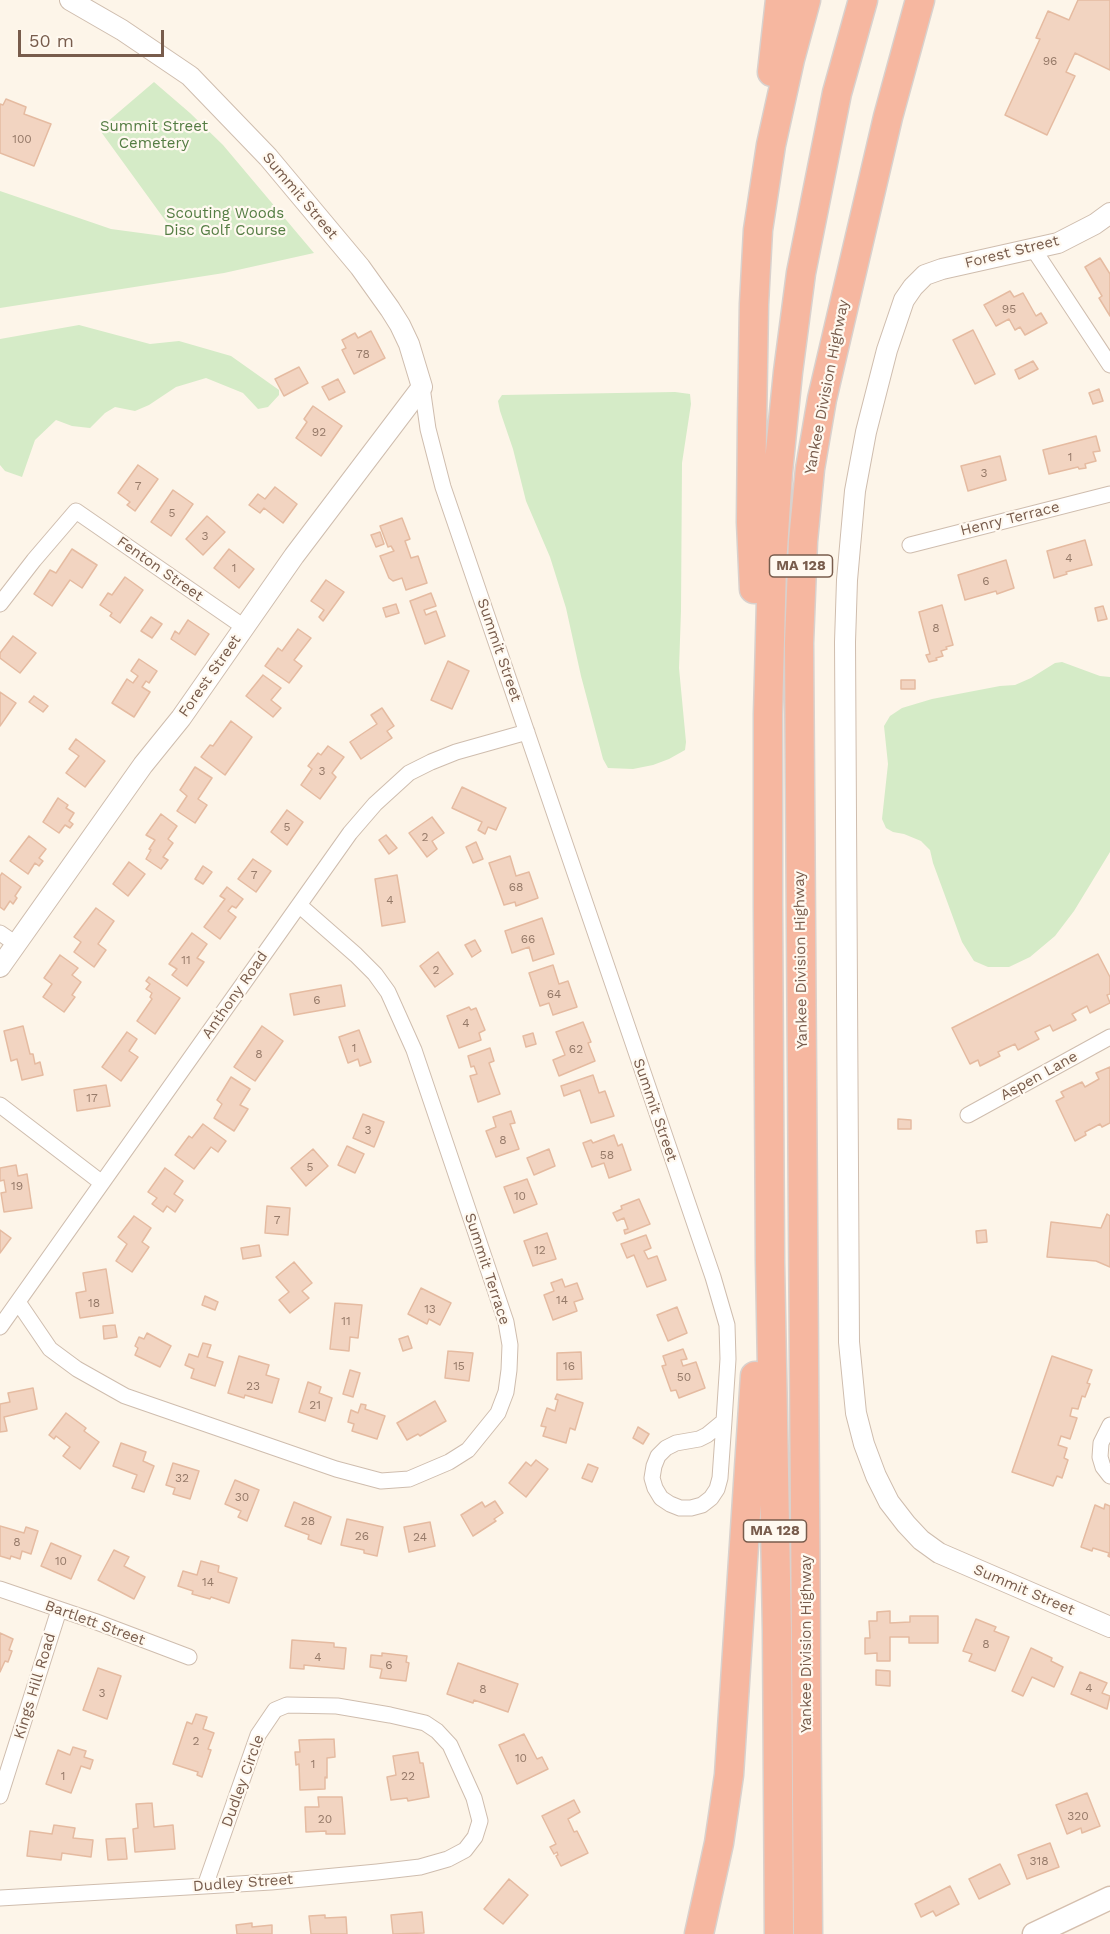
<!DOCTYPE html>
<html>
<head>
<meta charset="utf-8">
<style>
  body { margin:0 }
  #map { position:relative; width:1110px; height:1934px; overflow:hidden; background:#fdf5e9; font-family:"Work Sans",sans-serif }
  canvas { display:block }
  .scale { position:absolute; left:18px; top:30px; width:146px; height:27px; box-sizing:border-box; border:3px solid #785c4c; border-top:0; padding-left:8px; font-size:18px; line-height:21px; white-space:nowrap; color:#785c4c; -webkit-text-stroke:4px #fff9f0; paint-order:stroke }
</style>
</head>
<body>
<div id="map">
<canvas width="1110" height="1934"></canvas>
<div class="scale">50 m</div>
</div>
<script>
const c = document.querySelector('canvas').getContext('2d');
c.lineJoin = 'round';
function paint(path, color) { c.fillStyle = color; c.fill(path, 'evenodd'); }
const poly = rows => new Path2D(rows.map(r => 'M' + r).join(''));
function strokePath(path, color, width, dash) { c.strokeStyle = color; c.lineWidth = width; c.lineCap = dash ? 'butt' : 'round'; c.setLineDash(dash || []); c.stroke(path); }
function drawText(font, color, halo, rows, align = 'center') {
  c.font = font + ' "Work Sans",sans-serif'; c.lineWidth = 4.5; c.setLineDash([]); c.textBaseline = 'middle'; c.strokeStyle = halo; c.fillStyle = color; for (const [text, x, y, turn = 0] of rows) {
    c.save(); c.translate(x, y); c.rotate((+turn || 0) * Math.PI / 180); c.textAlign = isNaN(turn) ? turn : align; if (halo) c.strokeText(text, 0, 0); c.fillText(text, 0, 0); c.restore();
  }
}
const green = poly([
  [154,82,190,113,223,145,314,253,224,273,0,308,0,191,111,229,178,238,99,129],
  [79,325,150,344,179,341,231,356,279,390,279,395,268,407,258,409,243,393,206,378,176,387,149,405,135,411,115,407,105,413,90,428,72,426,56,420,35,440,22,477,5,471,0,465,0,339],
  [675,392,690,394,691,404,682,463,681,611,679,668,686,742,685,750,669,759,653,765,633,769,608,768,603,759,581,676,566,608,550,557,526,501,513,449,500,411,498,401,502,395],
  [1062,662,1100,676,1110,677,1110,852,1074,911,1055,936,1030,957,1009,967,988,967,974,961,962,942,933,863,930,850,921,841,904,834,893,832,886,828,882,819,888,764,884,726,890,716,902,708,932,699,1000,686,1015,685,1031,678,1055,663]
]);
const building = poly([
  [1078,0,1110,0,1110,70,1075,53,1066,72,1075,76,1047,135,1005,115,1040,39,1036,38,1048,11,1069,20,1078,0],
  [6,99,26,107,24,114,51,124,34,166,0,153,0,104,3,105,6,99],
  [1100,258,1110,274,1110,316,1099,298,1102,296,1085,267,1100,258],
  [1010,291,1014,297,1023,293,1036,316,1041,313,1047,323,1025,335,1020,327,1015,330,1009,319,996,326,984,305,1010,291],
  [973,330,995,374,975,384,953,340,973,330],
  [371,331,385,358,354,374,342,350,346,348,342,340,355,333,358,338,371,331],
  [1033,361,1038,369,1019,379,1015,370,1033,361],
  [299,367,308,383,284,396,275,379,299,367],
  [338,379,345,392,329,400,322,387,338,379],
  [1099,389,1103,401,1093,404,1089,393,1099,389],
  [313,406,342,426,321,456,296,438,307,422,304,419,313,406],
  [1096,436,1100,451,1093,452,1096,461,1085,464,1086,468,1079,469,1078,467,1049,474,1043,450,1096,436],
  [1000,456,1006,480,968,491,961,466,1000,456],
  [138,465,158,479,135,511,127,505,130,502,118,493,138,465],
  [275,487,297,504,283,523,264,508,260,513,249,505,258,494,265,499,275,487],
  [173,490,193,504,171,536,151,522,173,490],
  [207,516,225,532,203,555,186,539,207,516],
  [402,518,410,539,405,541,411,558,418,556,427,583,406,590,402,578,393,581,389,578,380,556,394,551,391,546,388,547,380,526,402,518],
  [380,532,384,544,376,547,371,535,380,532],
  [1085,540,1092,565,1066,572,1067,574,1054,578,1047,551,1085,540],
  [72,549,97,565,82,588,70,580,52,606,34,594,50,570,56,573,72,549],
  [229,549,254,569,239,588,214,568,229,549],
  [1006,560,1014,588,997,594,996,591,965,600,958,575,1006,560],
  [125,577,143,590,120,623,110,616,112,613,100,605,108,593,112,595,125,577],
  [326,580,344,592,323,621,319,617,324,610,311,601,326,580],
  [431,593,436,606,424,610,426,615,436,611,445,636,425,644,410,601,431,593],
  [396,604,399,613,386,617,383,608,396,604],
  [942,605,953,645,946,647,947,649,941,651,943,656,936,658,937,660,929,662,926,655,930,654,919,612,942,605],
  [1103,606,1107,619,1098,621,1095,608,1103,606],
  [151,617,162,624,152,638,141,631,151,617],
  [188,620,209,634,195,655,171,639,175,631,179,634,188,620],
  [298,629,311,638,294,660,302,666,289,683,265,666,278,648,282,651,298,629],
  [13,636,36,653,20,673,0,658,0,653,13,636],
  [139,659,157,671,149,683,146,681,142,687,150,692,134,717,112,703,127,679,133,683,138,676,131,671,139,659],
  [448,661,469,671,452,709,431,700,448,661],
  [263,675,281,688,271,700,281,708,273,717,246,696,263,675],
  [901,680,915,680,915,689,901,689,901,680],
  [0,692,16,703,0,726,0,692],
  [34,696,48,706,43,712,29,702,34,696],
  [382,708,394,726,387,731,392,738,361,759,350,742,377,724,371,715,382,708],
  [231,721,252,737,225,775,201,757,210,745,213,746,231,721],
  [76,739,105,761,85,787,66,773,79,756,69,749,76,739],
  [328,746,344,757,332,773,336,777,320,799,301,785,312,769,308,766,318,753,321,755,328,746],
  [195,767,212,778,198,799,207,805,195,823,177,811,187,796,180,790,195,767],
  [462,787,506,808,496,830,488,827,485,834,478,830,482,822,452,808,462,787],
  [58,798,68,805,66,808,74,813,69,821,73,824,70,828,65,825,59,833,43,822,58,798],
  [287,810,303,822,287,845,271,832,287,810],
  [161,814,177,826,168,839,173,843,163,857,168,860,161,869,146,859,151,850,149,849,155,840,146,835,161,814],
  [432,817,444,833,432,841,437,849,427,857,409,833,432,817],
  [386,835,397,848,389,854,379,840,386,835],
  [29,836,46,849,39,858,43,861,39,866,35,863,28,874,10,861,29,836],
  [476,842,483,859,473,863,466,847,476,842],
  [510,856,516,876,529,872,538,898,516,906,515,902,504,905,489,863,510,856],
  [253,859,271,871,256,892,238,879,253,859],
  [129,862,145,874,128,896,113,884,129,862],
  [203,866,212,872,203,884,195,879,203,866],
  [2,873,21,887,15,896,17,898,13,904,10,901,4,910,0,907,0,876,2,873],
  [397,875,405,922,382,926,375,879,397,875],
  [227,887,243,899,236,908,232,906,228,911,236,917,220,939,204,927,225,899,220,896,227,887],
  [96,908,114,921,98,944,106,950,94,967,74,952,81,942,74,937,96,908],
  [542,918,554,954,533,961,529,947,512,953,505,931,542,918],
  [192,933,207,944,197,958,204,962,187,986,172,975,177,969,169,964,192,933],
  [475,940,481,951,472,957,465,945,475,940],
  [438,952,453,974,435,987,420,966,438,952],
  [1098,954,1110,977,1110,994,1107,995,1110,1003,1090,1013,1087,1006,1072,1014,1076,1020,1053,1031,1050,1025,1035,1032,1039,1039,1018,1050,1015,1044,998,1052,1000,1056,980,1066,978,1060,970,1064,952,1028,1098,954],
  [60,955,78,968,72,975,81,982,72,995,75,997,64,1012,43,997,52,984,44,978,60,955],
  [553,965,559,984,568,981,577,1007,553,1015,549,1003,540,1006,529,973,553,965],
  [149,977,180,998,155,1034,137,1021,152,999,150,997,152,993,146,989,150,984,146,981,149,977],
  [341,985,345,1006,294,1015,290,994,341,985],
  [469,1007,471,1010,476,1008,485,1030,479,1033,481,1040,459,1048,447,1016,469,1007],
  [583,1022,591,1042,588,1043,595,1061,559,1076,553,1060,565,1055,556,1032,583,1022],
  [23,1026,30,1054,33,1054,35,1064,40,1062,43,1075,22,1080,17,1059,11,1061,4,1031,23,1026],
  [262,1026,283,1041,255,1081,234,1067,262,1026],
  [359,1030,371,1062,360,1066,358,1059,348,1063,339,1037,359,1030],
  [127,1032,137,1039,129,1051,138,1057,121,1081,102,1067,127,1032],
  [533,1033,536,1044,526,1047,523,1036,533,1033],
  [490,1048,494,1061,489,1063,500,1094,478,1102,470,1076,477,1074,474,1066,471,1067,468,1056,490,1048],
  [1110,1067,1110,1123,1102,1127,1100,1124,1085,1132,1086,1135,1075,1141,1056,1101,1064,1097,1061,1092,1082,1082,1085,1087,1099,1079,1096,1073,1110,1067],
  [593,1075,599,1093,605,1091,614,1116,591,1123,580,1090,564,1096,561,1086,593,1075],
  [231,1077,250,1089,240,1105,248,1109,234,1131,214,1118,222,1104,217,1100,231,1077],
  [106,1085,110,1106,77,1111,74,1090,106,1085],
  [511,1111,515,1123,510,1124,519,1149,496,1157,486,1131,496,1127,493,1117,511,1111],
  [363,1114,384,1122,374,1147,353,1138,363,1114],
  [898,1119,911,1120,911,1129,898,1129,898,1119],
  [203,1124,226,1141,218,1152,211,1147,194,1169,175,1155,189,1136,192,1138,203,1124],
  [614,1135,618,1146,622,1144,631,1170,609,1178,604,1163,592,1167,583,1143,591,1140,593,1143,614,1135],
  [347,1146,364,1154,355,1173,338,1165,347,1146],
  [313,1149,328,1166,306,1186,291,1168,313,1149],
  [549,1149,555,1166,534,1175,527,1158,549,1149],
  [16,1165,18,1176,27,1174,32,1208,4,1212,1,1193,6,1192,4,1180,0,1181,0,1168,16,1165],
  [165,1168,183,1181,174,1194,183,1200,175,1212,167,1206,163,1212,152,1204,157,1198,148,1192,165,1168],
  [527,1179,537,1204,514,1213,504,1187,527,1179],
  [639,1199,650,1224,625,1234,624,1230,628,1229,624,1218,617,1221,613,1213,622,1209,621,1206,639,1199],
  [267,1206,290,1208,288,1235,265,1233,267,1206],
  [1107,1214,1110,1216,1110,1267,1096,1261,1047,1257,1051,1222,1101,1228,1107,1214],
  [134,1216,151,1228,142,1242,149,1247,132,1272,116,1261,127,1244,118,1237,134,1216],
  [0,1230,11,1238,0,1253,0,1230],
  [986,1230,987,1242,977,1243,976,1231,986,1230],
  [547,1233,556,1259,533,1266,524,1241,547,1233],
  [646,1235,651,1248,644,1251,648,1259,657,1256,666,1280,647,1287,634,1255,627,1258,621,1244,646,1235],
  [259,1245,261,1256,243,1259,241,1248,259,1245],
  [294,1262,312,1283,302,1291,309,1298,290,1313,279,1300,289,1292,276,1277,294,1262],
  [106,1269,113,1313,80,1318,76,1293,86,1291,83,1273,106,1269],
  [562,1279,565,1287,577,1283,583,1299,574,1302,577,1311,553,1320,544,1295,554,1291,551,1283,562,1279],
  [421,1288,451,1303,440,1325,429,1319,427,1324,408,1314,421,1288],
  [205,1296,218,1302,215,1310,202,1305,205,1296],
  [335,1303,362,1305,358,1338,350,1337,349,1351,330,1349,335,1303],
  [677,1307,687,1333,668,1341,657,1315,677,1307],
  [115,1325,117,1337,104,1339,103,1326,115,1325],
  [147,1333,171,1346,160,1367,135,1355,138,1348,135,1346,139,1337,144,1339,147,1333],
  [408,1336,412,1348,403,1351,399,1339,408,1336],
  [203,1343,211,1345,207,1357,223,1362,215,1386,191,1378,194,1369,185,1365,189,1354,198,1357,203,1343],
  [683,1349,687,1359,681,1360,683,1366,696,1362,705,1388,679,1398,676,1390,671,1391,662,1366,666,1365,663,1356,683,1349],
  [448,1351,473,1353,469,1381,445,1378,448,1351],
  [581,1352,582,1379,557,1380,557,1353,581,1352],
  [239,1356,269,1365,266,1375,279,1379,272,1403,245,1395,244,1398,228,1393,239,1356],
  [1052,1356,1092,1370,1087,1383,1090,1384,1085,1397,1082,1396,1078,1409,1072,1408,1070,1416,1077,1418,1070,1439,1061,1436,1058,1445,1067,1448,1064,1458,1068,1460,1062,1478,1057,1476,1053,1486,1012,1472,1052,1356],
  [350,1370,360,1373,353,1397,343,1394,350,1370],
  [308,1382,321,1387,319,1393,332,1398,325,1421,299,1412,308,1382],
  [33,1388,37,1409,4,1417,7,1431,0,1432,0,1404,10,1402,8,1393,33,1388],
  [557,1394,583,1403,575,1430,570,1428,566,1443,543,1436,546,1427,541,1426,547,1408,555,1411,558,1400,555,1399,557,1394],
  [435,1401,446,1421,420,1436,418,1434,407,1440,397,1423,435,1401],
  [361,1404,366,1405,365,1409,385,1416,377,1439,352,1431,354,1424,348,1422,351,1410,358,1413,361,1404],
  [66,1413,86,1428,84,1431,99,1442,80,1469,63,1456,70,1447,56,1436,54,1439,49,1435,66,1413],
  [638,1427,649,1434,643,1444,633,1438,638,1427],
  [121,1443,146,1452,143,1461,154,1466,144,1492,132,1488,137,1475,113,1466,121,1443],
  [536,1460,548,1469,526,1497,509,1483,526,1462,531,1466,536,1460],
  [173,1463,199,1471,190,1499,173,1494,175,1488,166,1485,173,1463],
  [588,1464,598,1468,592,1482,582,1478,588,1464],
  [235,1480,259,1490,247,1521,238,1517,241,1511,225,1504,235,1480],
  [495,1501,503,1513,494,1519,496,1521,473,1536,461,1515,482,1502,485,1507,495,1501],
  [294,1502,331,1517,321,1544,308,1539,309,1535,285,1526,294,1502],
  [1105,1504,1110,1506,1110,1557,1108,1556,1109,1553,1093,1548,1092,1551,1081,1547,1095,1505,1104,1509,1105,1504],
  [347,1519,383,1527,377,1556,364,1553,364,1550,341,1545,347,1519],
  [430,1522,435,1546,409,1552,404,1527,430,1522],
  [0,1526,24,1533,26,1527,38,1531,31,1554,22,1551,20,1559,11,1556,10,1559,0,1556,0,1526],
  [51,1543,81,1556,71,1579,41,1566,51,1543],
  [114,1550,129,1557,124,1566,145,1577,134,1599,98,1580,114,1550],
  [201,1561,219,1566,218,1572,237,1578,229,1603,211,1597,210,1599,192,1594,193,1591,178,1586,183,1571,197,1575,201,1561],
  [890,1611,890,1623,910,1622,910,1616,938,1616,938,1643,909,1643,909,1637,890,1637,890,1661,877,1661,877,1653,865,1654,865,1638,870,1638,869,1621,877,1621,877,1612,890,1611],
  [976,1619,996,1627,994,1631,1009,1637,995,1671,969,1661,972,1654,963,1651,976,1619],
  [0,1633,13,1639,9,1650,12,1651,8,1662,5,1661,0,1672,0,1633],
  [292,1640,334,1643,334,1647,346,1648,344,1669,304,1665,304,1669,290,1668,292,1640],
  [1031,1648,1052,1658,1051,1661,1063,1667,1054,1687,1032,1677,1023,1696,1012,1691,1031,1648],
  [382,1653,407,1656,406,1662,409,1663,406,1681,380,1678,382,1669,370,1667,371,1655,382,1656,382,1653],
  [458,1663,518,1684,508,1712,474,1700,473,1703,447,1694,458,1663],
  [98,1668,121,1676,107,1719,83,1710,98,1668],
  [876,1670,890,1671,890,1686,876,1685,876,1670],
  [1080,1672,1107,1683,1102,1693,1110,1696,1107,1709,1071,1694,1080,1672],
  [196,1714,207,1717,203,1729,214,1733,208,1749,211,1750,202,1777,197,1775,198,1772,173,1764,187,1722,192,1724,196,1714],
  [524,1734,537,1759,542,1757,548,1769,517,1784,499,1745,524,1734],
  [334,1739,335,1757,327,1758,327,1778,325,1777,325,1789,300,1790,299,1764,296,1765,295,1752,300,1752,299,1740,334,1739],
  [73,1747,86,1751,84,1757,93,1760,90,1769,81,1766,71,1793,46,1784,58,1750,70,1755,73,1747],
  [418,1752,420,1763,423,1763,429,1797,408,1801,407,1798,391,1800,387,1777,396,1775,393,1756,418,1752],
  [1087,1793,1100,1826,1082,1833,1081,1828,1067,1834,1056,1805,1087,1793],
  [318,1797,342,1797,345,1834,326,1834,326,1831,306,1832,305,1807,319,1807,318,1797],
  [574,1800,580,1812,568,1819,574,1832,577,1831,588,1853,561,1866,556,1856,558,1855,557,1852,554,1854,550,1847,556,1844,542,1816,574,1800],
  [152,1803,154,1827,173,1825,175,1849,135,1852,133,1829,138,1828,136,1804,152,1803],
  [54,1825,75,1828,73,1838,93,1840,91,1857,62,1853,61,1860,27,1856,30,1831,52,1834,54,1825],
  [125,1838,127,1859,108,1860,106,1839,125,1838],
  [1050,1843,1059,1867,1027,1879,1018,1855,1050,1843],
  [1000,1864,1010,1884,979,1899,969,1879,1000,1864],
  [509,1879,528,1895,503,1924,484,1909,509,1879],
  [950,1886,959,1904,936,1916,933,1911,921,1917,915,1904,950,1886],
  [422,1912,424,1933,393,1934,391,1915,422,1912],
  [325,1915,325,1918,346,1917,347,1934,311,1934,309,1916,325,1915],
  [252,1923,252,1927,272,1925,272,1934,237,1934,236,1925,252,1923]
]);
const minor = poly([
  [1034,250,1110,365],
  [422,387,428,429,443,487,713,1277,727,1325,728,1359,727,1375,724,1421,720,1478,717,1489,711,1498,702,1505,691,1508,680,1508,670,1504,661,1498,655,1488,652,1478,654,1466,658,1456,666,1448,676,1443,699,1439,707,1435,724,1421],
  [910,545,1110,494],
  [0,604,34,560,76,511,244,627],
  [0,933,16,944],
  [0,1105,102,1183],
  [968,1115,1110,1037],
  [18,1302,50,1349,77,1369,125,1396,336,1469,381,1481,409,1479,449,1462,468,1450,498,1413,506,1392,509,1370,510,1345,506,1322,414,1050,388,992,375,974,356,955,299,905],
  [0,1327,350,833,375,804,409,773,431,762,456,752,527,732],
  [1110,1425,1101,1443,1100,1457,1103,1467,1110,1476],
  [0,1589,94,1621,189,1657],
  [0,1796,59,1610],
  [0,1898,205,1886,271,1882,377,1872,420,1867,448,1859,465,1850,475,1837,480,1821,474,1798,450,1745,437,1731,425,1723,390,1715,337,1706,287,1705,275,1710,258,1735,205,1886]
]);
const tertiary = poly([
  [1110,213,1095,224,1058,243,942,269,925,275,913,287,904,300,887,350,866,432,855,491,847,580,845,642,849,1342,856,1413,864,1444,876,1476,889,1502,906,1524,921,1540,939,1553,1110,1627],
  [0,967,143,765,181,718,294,556,422,387,409,344,400,325,390,309,360,267,268,157,190,76,122,30,70,0]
]);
const secondary = poly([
  [1034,1934,1110,1898]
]);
const motorway = poly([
  [772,72,780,0],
  [754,589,751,522,752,423,754,304,758,230,771,145,790,59,806,0],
  [699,1934,719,1843,729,1775,755,1376],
  [779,1934,777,1631,770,1262,768,906,768,714,772,564,778,472,788,372,801,273,837,93,863,0],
  [808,1934,799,643,803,541,810,469,822,399,888,117,920,0]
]);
const numberNames = [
  ["96",1050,61],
  ["100",22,139],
  ["95",1009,309],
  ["78",363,354],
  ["92",319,432],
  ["1",1070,457],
  ["3",984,473],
  ["7",138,486],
  ["5",172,513],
  ["3",205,536],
  ["4",1069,558],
  ["1",234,568],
  ["6",986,581],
  ["8",936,628],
  ["3",322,771],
  ["5",287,827],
  ["2",425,837],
  ["7",254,875],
  ["68",516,887],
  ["4",390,900],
  ["66",528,939],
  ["11",186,960],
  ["2",436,970],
  ["64",554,994],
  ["6",317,1000],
  ["4",466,1023],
  ["1",354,1048],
  ["62",576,1049],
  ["8",259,1054],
  ["17",92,1098],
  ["3",368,1130],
  ["8",503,1140],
  ["58",607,1155],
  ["5",310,1167],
  ["19",17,1186],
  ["10",520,1196],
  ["7",277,1220],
  ["12",540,1250],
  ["14",562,1300],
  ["18",94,1303],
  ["13",430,1309],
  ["11",346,1321],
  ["15",459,1366],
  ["16",569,1366],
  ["50",684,1377],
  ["23",253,1386],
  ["21",315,1405],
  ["32",182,1478],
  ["30",242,1497],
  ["28",308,1521],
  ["26",362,1536],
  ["24",420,1537],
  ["8",17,1542],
  ["10",61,1561],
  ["14",208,1582],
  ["8",986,1644],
  ["4",318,1657],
  ["6",389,1665],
  ["4",1089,1688],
  ["8",483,1689],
  ["3",102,1693],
  ["2",196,1741],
  ["10",521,1758],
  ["1",313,1764],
  ["1",63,1776],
  ["22",408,1776],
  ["320",1078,1816],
  ["20",325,1819],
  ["318",1039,1861]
];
const shields = [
  [801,566,63],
  [775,1531,63]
];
const shieldNames = [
  ["MA 128",801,566],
  ["MA 128",775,1531]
];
const parkNames = [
  ["Summit Street",154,127],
  ["Cemetery",154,144],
  ["Scouting Woods",225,214],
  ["Disc Golf Course",225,231]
];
const streetNames = [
  ["Summit Street",300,196,50],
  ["Forest Street",1012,252,-14],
  ["Yankee Division Highway",827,387,-79],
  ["Henry Terrace",1010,519,-14],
  ["Fenton Street",160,569,35],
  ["Summit Street",499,650,71],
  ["Forest Street",210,676,-55],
  ["Yankee Division Highway",801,960,-91],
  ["Anthony Road",235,995,-55],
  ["Aspen Lane",1039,1076,-29],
  ["Summit Street",655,1110,71],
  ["Summit Terrace",487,1269,72],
  ["Summit Street",1024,1590,23],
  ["Bartlett Street",95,1623,20],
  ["Yankee Division Highway",807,1644,-90],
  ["Kings Hill Road",35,1686,-73],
  ["Dudley Circle",243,1781,-70],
  ["Dudley Street",243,1883,-4]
];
paint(green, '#d5ebc7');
paint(building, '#f2d4c1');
strokePath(building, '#e5bba1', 1.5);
strokePath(minor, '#cfbdae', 17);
strokePath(tertiary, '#cfbdae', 22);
strokePath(secondary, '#d5bfae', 25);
strokePath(motorway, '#d9d1cd', 31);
strokePath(minor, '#fff', 15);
strokePath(tertiary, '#fff', 20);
strokePath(secondary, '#fff', 22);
strokePath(motorway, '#f6b7a0', 28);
drawText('12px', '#967a69', null, numberNames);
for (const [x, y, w] of shields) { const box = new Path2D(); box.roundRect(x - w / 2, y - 11, w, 22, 4.5); c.fillStyle = '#fff9f0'; c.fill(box); strokePath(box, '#785c4c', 1.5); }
drawText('bold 14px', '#785c4c', null, shieldNames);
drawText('15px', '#547d43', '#fff9f0', parkNames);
drawText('15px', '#785c4c', '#fff9f0', streetNames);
</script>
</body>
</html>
